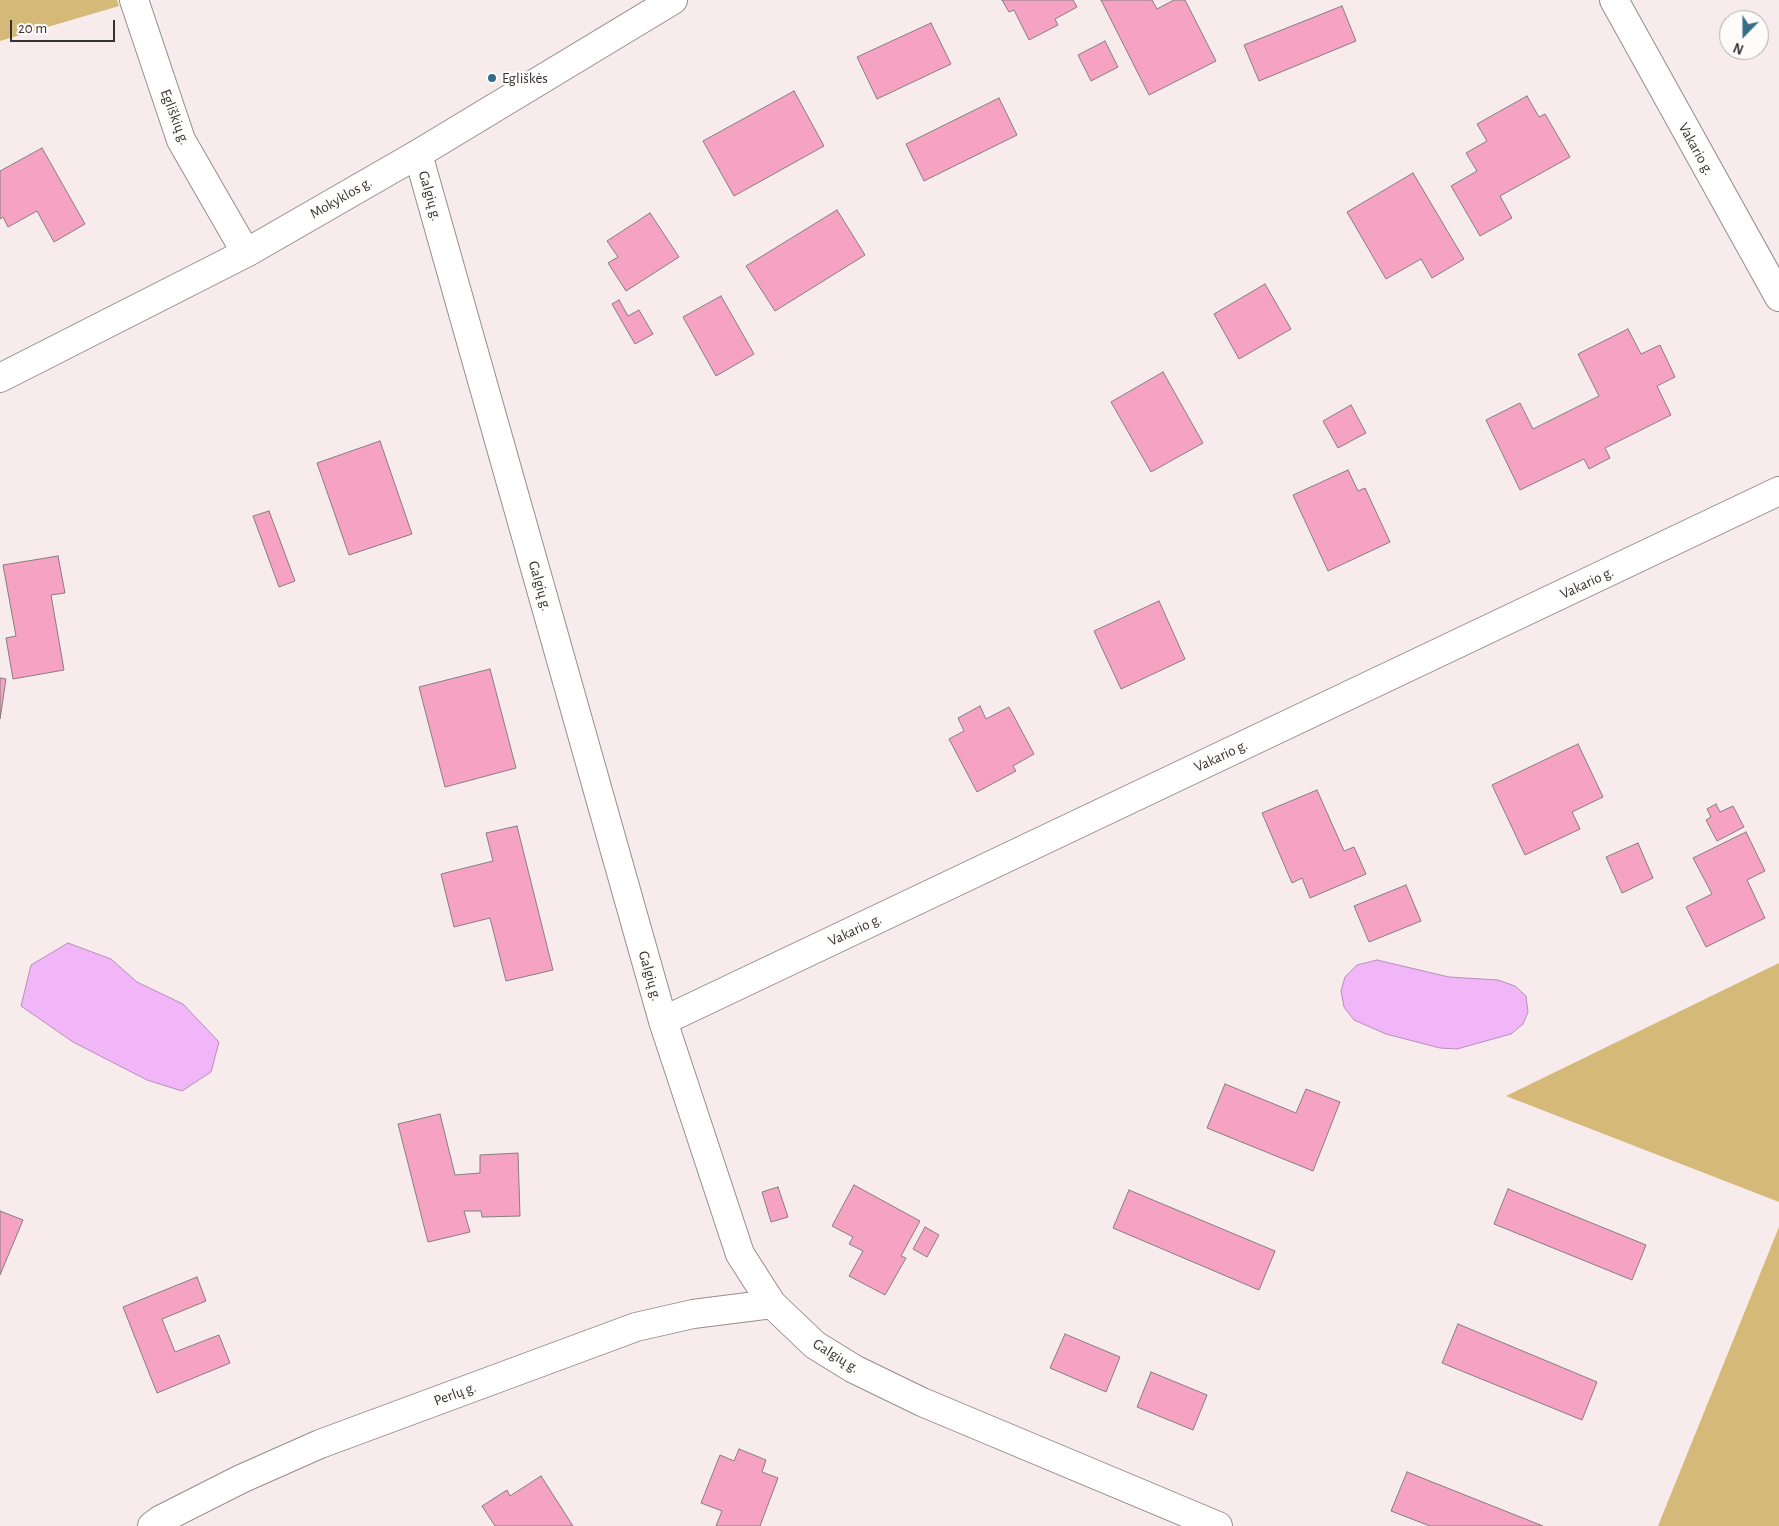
<!DOCTYPE html>
<html>
<head>
<meta charset="utf-8">
<style>
  body { margin:0 }
  #map { position:relative; width:1779px; height:1526px; overflow:hidden; background:#f7eceb; font-family:"Alegreya Sans",sans-serif }
  canvas { display:block }
  .north { position:absolute; left:1719px; top:10px; width:50px; height:50px; box-sizing:border-box; background:#fefcfb; border:1px solid #aeabab; border-radius:50%; rotate:202deg; font-size:14px; font-weight:700; line-height:20px; text-align:center; color:#363232 }
  .north::after { content:''; display:block; margin:auto; width:18px; height:22px; background:#366e88; clip-path:polygon(50% 0,100% 100%,50% 72%,0 100%) }
  .scale { position:absolute; left:10px; top:20px; width:105px; height:22px; box-sizing:border-box; border:2px solid #363232; border-top:0; padding-left:6px; font-size:15px; line-height:18px; white-space:nowrap; color:#363232; -webkit-text-stroke:4px #fefcfb; paint-order:stroke }
</style>
</head>
<body>
<div id="map">
<canvas width="1779" height="1526"></canvas>
<div class="north">N</div>
<div class="scale">20 m</div>
</div>
<script>
const c = document.querySelector('canvas').getContext('2d');
c.lineJoin = 'round';
function paint(path, color) { c.fillStyle = color; c.fill(path, 'evenodd'); }
const poly = rows => new Path2D(rows.map(r => 'M' + r).join(''));
function strokePath(path, color, width, dash) { c.strokeStyle = color; c.lineWidth = width; c.lineCap = dash ? 'butt' : 'round'; c.setLineDash(dash || []); c.stroke(path); }
function drawText(font, color, halo, rows, align = 'center') {
  c.font = font + ' "Alegreya Sans",sans-serif'; c.lineWidth = 4; c.setLineDash([]); c.textBaseline = 'middle'; c.strokeStyle = halo; c.fillStyle = color; for (const [text, x, y, turn = 0] of rows) {
    c.save(); c.translate(x, y); c.rotate((+turn || 0) * Math.PI / 180); c.textAlign = isNaN(turn) ? turn : align; if (halo) c.strokeText(text, 0, 0); c.fillText(text, 0, 0); c.restore();
  }
}
const green = poly([
  [0,0,117,0,119,6,0,41],
  [1779,963,1779,1202,1506,1096],
  [1779,1227,1779,1526,1658,1526]
]);
const water = poly([
  [68,943,111,959,137,982,183,1004,219,1042,211,1072,182,1091,147,1080,73,1042,21,1006,31,965,68,943],
  [1377,960,1449,977,1498,980,1515,986,1526,996,1528,1012,1523,1024,1511,1034,1457,1049,1440,1048,1386,1034,1354,1020,1344,1007,1341,991,1345,977,1357,965,1377,960]
]);
const building = poly([
  [1002,0,1073,0,1077,7,1055,19,1058,25,1029,40,1014,10,1009,12,1002,0],
  [1101,0,1152,0,1157,9,1174,0,1185,0,1216,61,1149,95,1101,0],
  [1342,6,1356,41,1259,81,1244,45,1342,6],
  [931,23,951,64,877,99,857,57,931,23],
  [1105,41,1118,67,1091,81,1078,55,1105,41],
  [794,91,824,146,734,196,703,141,794,91],
  [1527,96,1539,117,1545,114,1570,157,1500,196,1512,218,1480,236,1451,186,1477,171,1466,153,1487,141,1477,124,1527,96],
  [999,98,1017,135,924,181,906,144,999,98],
  [42,148,85,224,54,242,37,211,8,227,3,217,0,219,0,171,42,148],
  [1413,173,1464,259,1432,278,1421,259,1386,279,1347,212,1413,173],
  [837,210,865,255,775,311,746,266,837,210],
  [650,213,679,257,626,291,608,263,618,257,607,241,650,213],
  [1265,284,1291,329,1239,359,1214,314,1265,284],
  [721,296,754,354,716,376,683,317,721,296],
  [619,300,628,316,639,310,653,334,635,344,612,304,619,300],
  [1628,329,1641,354,1660,345,1675,377,1657,386,1671,415,1605,448,1610,458,1589,469,1584,459,1520,490,1486,420,1520,403,1533,429,1599,396,1578,354,1628,329],
  [1163,372,1203,443,1151,472,1111,402,1163,372],
  [1351,405,1366,433,1338,448,1323,421,1351,405],
  [380,441,412,534,349,555,317,463,380,441],
  [1348,470,1358,491,1365,488,1390,542,1328,571,1293,495,1348,470],
  [269,511,295,581,279,587,253,516,269,511],
  [58,556,65,593,51,595,64,670,13,679,6,638,16,636,3,565,58,556],
  [1159,601,1185,659,1121,689,1094,631,1159,601],
  [490,669,516,768,445,787,419,687,490,669],
  [0,678,6,679,0,719,0,678],
  [980,706,986,719,1009,707,1034,754,1013,766,1016,771,977,792,949,739,964,731,958,718,980,706],
  [1578,744,1603,797,1572,812,1580,829,1525,855,1492,785,1578,744],
  [1317,790,1344,851,1354,847,1366,874,1310,898,1302,878,1292,883,1262,813,1317,790],
  [1716,804,1720,812,1733,806,1744,827,1717,841,1706,820,1711,817,1707,809,1716,804],
  [517,826,553,970,506,981,490,918,454,927,441,874,493,861,486,833,517,826],
  [1746,832,1765,871,1747,880,1765,918,1706,947,1686,907,1712,894,1693,858,1746,832],
  [1638,843,1653,878,1622,893,1606,857,1638,843],
  [1406,885,1421,921,1369,942,1354,906,1406,885],
  [1225,1084,1296,1113,1306,1089,1340,1102,1313,1171,1207,1128,1225,1084],
  [440,1114,455,1175,480,1173,480,1155,518,1153,520,1216,482,1217,481,1211,464,1211,470,1232,428,1242,398,1124,440,1114],
  [854,1185,920,1221,901,1256,906,1258,885,1295,849,1276,863,1251,849,1244,853,1237,832,1226,854,1185],
  [778,1187,788,1217,771,1222,762,1192,778,1187],
  [1508,1189,1646,1245,1632,1280,1494,1224,1508,1189],
  [1129,1190,1275,1251,1259,1290,1113,1228,1129,1190],
  [0,1211,23,1220,0,1275,0,1211],
  [925,1227,939,1235,927,1257,913,1249,925,1227],
  [197,1277,206,1301,162,1319,175,1352,219,1335,230,1363,157,1393,123,1307,197,1277],
  [1458,1324,1597,1382,1582,1420,1442,1363,1458,1324],
  [1065,1334,1120,1357,1106,1392,1050,1368,1065,1334],
  [1151,1372,1207,1395,1193,1430,1137,1407,1151,1372],
  [739,1449,766,1460,762,1472,778,1478,760,1526,716,1526,722,1511,701,1503,720,1455,734,1461,739,1449],
  [1407,1472,1543,1526,1430,1526,1391,1511,1407,1472],
  [541,1476,573,1526,495,1526,482,1506,507,1490,510,1496,541,1476]
]);
const minor = poly([
  [134,0,181,140,246,253],
  [1614,0,1779,297],
  [418,154,663,1021,740,1254,772,1304,815,1345,854,1369,922,1402,1218,1526],
  [0,378,246,253,418,154,673,0],
  [663,1021,1779,491],
  [152,1526,160,1520,241,1479,320,1444,636,1327,693,1314,772,1304]
]);
const markers = [
  [492,78,5,"#366e88"]
];
const poiNames = [
  ["Egliškės",502,78]
];
const streetNames = [
  ["Egliškių g.",175,117,69],
  ["Vakario g.",1696,149,61],
  ["Galgių g.",430,196,74],
  ["Mokyklos g.",341,198,-30],
  ["Vakario g.",1587,583,-25],
  ["Galgių g.",540,586,74],
  ["Vakario g.",1221,756,-25],
  ["Vakario g.",855,930,-25],
  ["Galgių g.",650,976,74],
  ["Galgių g.",836,1356,32],
  ["Perlų g.",455,1394,-20]
];
paint(green, '#d5b978');
paint(water, '#f0b6f7');
strokePath(water, '#b88ebc', 1);
paint(building, '#f6a2c3');
strokePath(building, '#867d80', 1);
strokePath(minor, '#978d8c', 30);
strokePath(minor, '#fff', 28);
for (const [x, y, r, color] of markers) { const dot = new Path2D(); dot.arc(x, y, r, 0, 2 * Math.PI); c.fillStyle = color; c.fill(dot); strokePath(dot, '#fefcfb', 2); }
drawText('15px', '#363232', '#fefcfb', poiNames, 'left');
drawText('15px', '#363232', '#fefcfb', streetNames);
</script>
</body>
</html>
